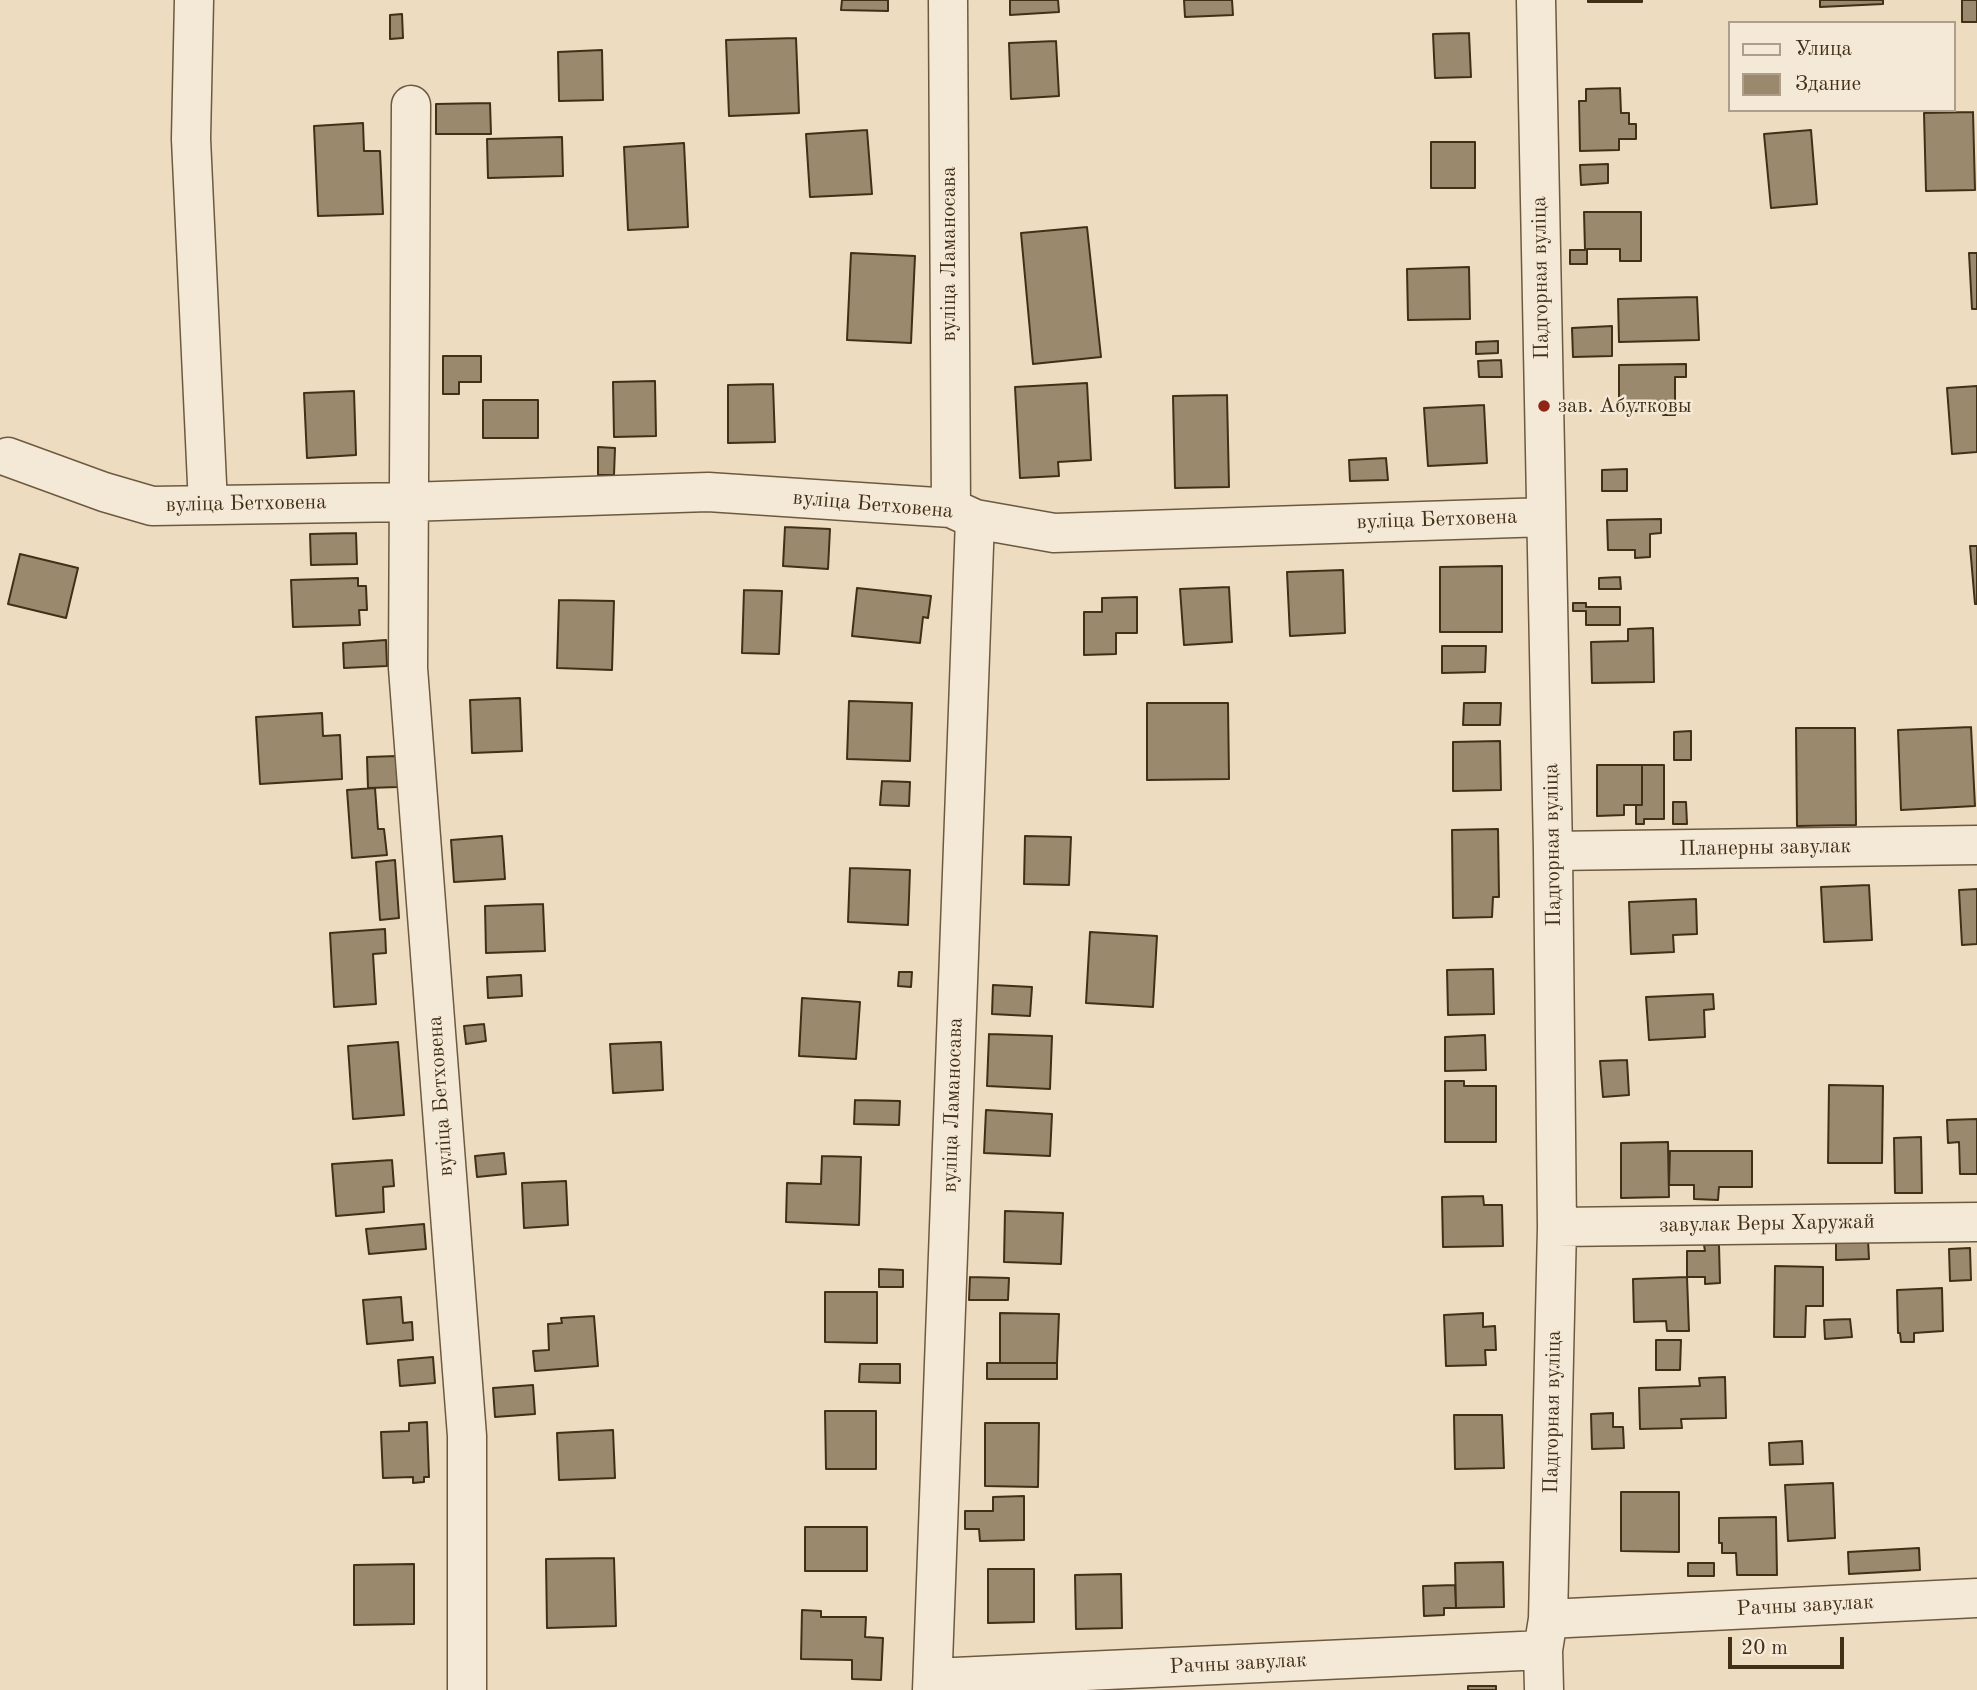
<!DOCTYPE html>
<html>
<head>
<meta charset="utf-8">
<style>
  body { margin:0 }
  #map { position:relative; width:1977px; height:1690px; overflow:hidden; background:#eedcc0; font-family:"Old Standard TT",serif }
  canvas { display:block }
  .legend { position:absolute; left:1728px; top:21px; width:228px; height:91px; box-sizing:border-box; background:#f4e8d6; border:2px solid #ac9e89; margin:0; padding:9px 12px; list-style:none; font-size:21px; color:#412f16 }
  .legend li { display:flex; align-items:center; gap:14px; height:35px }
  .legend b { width:35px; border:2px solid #ac9e89 }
  .scale { position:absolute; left:1728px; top:1637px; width:116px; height:32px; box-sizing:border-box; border:4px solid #412f16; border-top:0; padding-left:9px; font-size:21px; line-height:24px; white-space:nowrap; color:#412f16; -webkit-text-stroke:5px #f4e8d6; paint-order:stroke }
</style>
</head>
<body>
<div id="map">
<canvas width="1977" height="1690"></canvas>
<ul class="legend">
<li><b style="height:9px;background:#f4e8d6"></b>Улица</li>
<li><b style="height:19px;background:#9b896e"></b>Здание</li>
</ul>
<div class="scale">20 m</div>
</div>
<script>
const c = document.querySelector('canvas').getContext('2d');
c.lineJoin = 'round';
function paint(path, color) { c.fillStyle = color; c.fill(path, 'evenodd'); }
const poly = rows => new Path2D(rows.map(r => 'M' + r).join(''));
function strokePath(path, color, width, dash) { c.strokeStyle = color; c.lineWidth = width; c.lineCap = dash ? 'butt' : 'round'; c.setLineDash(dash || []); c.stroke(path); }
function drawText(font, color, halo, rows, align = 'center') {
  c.font = font + ' "Old Standard TT",serif'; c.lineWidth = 5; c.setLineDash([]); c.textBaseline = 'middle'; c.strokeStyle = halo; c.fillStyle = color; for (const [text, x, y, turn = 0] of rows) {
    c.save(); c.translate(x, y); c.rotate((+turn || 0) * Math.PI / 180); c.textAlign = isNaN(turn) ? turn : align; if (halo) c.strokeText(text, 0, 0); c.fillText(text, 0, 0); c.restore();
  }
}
const building = poly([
  [842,0,888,0,888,11,841,10,842,0],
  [1010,0,1058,0,1059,12,1010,15,1010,0],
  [1184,0,1232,0,1233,15,1185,17,1184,0],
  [1588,0,1642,0,1642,2,1588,2,1588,0],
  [1820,0,1883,0,1883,4,1820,7,1820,0],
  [1962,0,1977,0,1977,22,1962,22,1962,0],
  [402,14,403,38,390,39,390,15,402,14],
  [1469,33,1471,77,1435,78,1433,34,1469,33],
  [796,38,799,113,729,116,726,40,796,38],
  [1056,41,1059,96,1011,99,1009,43,1056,41],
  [602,50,603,100,559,101,558,52,602,50],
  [1620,88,1621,113,1629,113,1629,124,1636,124,1636,139,1619,139,1619,150,1580,151,1579,101,1586,101,1586,89,1620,88],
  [490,103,491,134,436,134,436,104,490,103],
  [1973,112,1975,190,1926,191,1924,113,1973,112],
  [363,123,364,151,380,151,383,214,318,216,314,126,363,123],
  [867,130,872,194,810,197,806,134,867,130],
  [1811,130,1817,204,1771,208,1764,134,1811,130],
  [562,137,563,176,488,178,487,139,562,137],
  [1431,142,1475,142,1475,188,1431,188,1431,142],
  [684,143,688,227,628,230,624,147,684,143],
  [1608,164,1608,183,1581,185,1580,165,1608,164],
  [1584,212,1641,212,1641,261,1620,261,1620,249,1587,249,1587,264,1570,264,1570,250,1585,250,1584,212],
  [1087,227,1101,357,1033,364,1021,233,1087,227],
  [851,253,915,256,911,343,847,340,851,253],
  [1969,253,1977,253,1977,309,1972,309,1969,253],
  [1469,267,1470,319,1408,320,1407,269,1469,267],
  [1697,297,1699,340,1619,342,1618,299,1697,297],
  [1612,326,1612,356,1573,357,1572,328,1612,326],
  [1498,341,1498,353,1476,354,1476,342,1498,341],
  [443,356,481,356,481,382,459,382,459,394,443,394,443,356],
  [1501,360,1502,377,1479,377,1478,361,1501,360],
  [1686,364,1686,377,1675,377,1675,415,1663,415,1663,411,1619,411,1619,365,1686,364],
  [655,381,656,436,614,437,613,382,655,381],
  [1087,383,1091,460,1058,462,1059,476,1020,478,1015,387,1087,383],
  [773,384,775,442,728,443,728,385,773,384],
  [1977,386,1977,452,1952,454,1947,388,1977,386],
  [354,391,356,455,307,458,304,393,354,391],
  [1227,395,1229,487,1175,488,1173,396,1227,395],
  [483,400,538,400,538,438,483,438,483,400],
  [1484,405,1487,463,1428,466,1424,408,1484,405],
  [598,447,615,448,614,475,598,475,598,447],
  [1386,458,1388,480,1350,481,1349,460,1386,458],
  [1627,469,1627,491,1602,491,1602,470,1627,469],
  [1661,519,1661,533,1650,534,1650,557,1635,558,1635,550,1608,550,1607,520,1661,519],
  [785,527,830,529,828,569,783,566,785,527],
  [356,533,357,564,311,565,310,534,356,533],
  [1970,546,1977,546,1977,604,1975,604,1970,546],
  [20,554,78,568,66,618,8,604,20,554],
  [1502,566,1502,632,1440,632,1440,567,1502,566],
  [1343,570,1345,633,1290,636,1287,572,1343,570],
  [1620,577,1621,589,1599,589,1599,578,1620,577],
  [358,578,358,586,366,586,367,610,359,610,360,625,293,627,291,580,358,578],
  [1229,587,1232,642,1184,645,1180,589,1229,587],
  [857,588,931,596,928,618,923,617,920,643,852,636,857,588],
  [744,590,782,591,779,654,742,653,744,590],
  [1137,597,1137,633,1116,633,1116,654,1084,655,1084,612,1102,612,1102,598,1137,597],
  [559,600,614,601,612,670,557,668,559,600],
  [1573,603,1586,603,1586,607,1620,607,1620,625,1586,625,1586,611,1573,611,1573,603],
  [1653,628,1654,682,1592,683,1591,642,1628,641,1628,629,1653,628],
  [386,640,387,666,344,668,343,643,386,640],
  [1442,646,1486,646,1485,672,1442,673,1442,646],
  [520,698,522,751,472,753,470,700,520,698],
  [849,701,912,703,910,761,847,759,849,701],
  [1147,703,1228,703,1229,779,1147,780,1147,703],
  [1464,703,1501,703,1500,725,1463,725,1464,703],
  [322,713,323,736,340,735,342,779,260,784,256,717,322,713],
  [1971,727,1975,806,1901,810,1898,730,1971,727],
  [1796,728,1855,728,1856,825,1797,826,1796,728],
  [1691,731,1691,760,1674,760,1674,732,1691,731],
  [1500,741,1501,790,1453,791,1453,742,1500,741],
  [397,756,398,787,368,788,367,757,397,756],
  [1597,765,1642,765,1642,805,1624,805,1624,815,1597,816,1597,765],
  [1642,765,1664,765,1664,819,1644,819,1644,824,1636,824,1636,805,1642,805,1642,765],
  [882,781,910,782,909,806,880,805,882,781],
  [375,788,378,829,384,829,387,855,352,858,347,790,375,788],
  [1673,802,1686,802,1687,824,1673,824,1673,802],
  [1498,829,1499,897,1493,897,1492,917,1453,918,1452,830,1498,829],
  [502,836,505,879,454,882,451,840,502,836],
  [1025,836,1071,837,1069,885,1024,884,1025,836],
  [395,860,399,918,380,920,376,862,395,860],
  [850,868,910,870,908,925,848,922,850,868],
  [1869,885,1872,940,1824,942,1821,887,1869,885],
  [1977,889,1977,944,1962,945,1959,890,1977,889],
  [1696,899,1697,934,1673,935,1674,952,1631,954,1629,902,1696,899],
  [543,904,545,951,486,953,485,906,543,904],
  [385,929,386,953,373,954,376,1004,334,1007,330,933,385,929],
  [1090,932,1157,936,1153,1007,1086,1003,1090,932],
  [1493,969,1494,1014,1448,1015,1447,970,1493,969],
  [899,972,912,972,911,987,898,986,899,972],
  [521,975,522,996,488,998,487,977,521,975],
  [993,985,1032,987,1030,1016,992,1014,993,985],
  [1713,994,1714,1009,1704,1010,1705,1037,1649,1040,1646,997,1713,994],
  [802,998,860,1002,856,1059,799,1056,802,998],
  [484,1024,486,1041,466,1044,464,1026,484,1024],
  [989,1034,1052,1036,1050,1089,987,1086,989,1034],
  [1485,1035,1486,1070,1445,1071,1445,1037,1485,1035],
  [398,1042,404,1115,353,1119,348,1046,398,1042],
  [661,1042,663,1090,613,1093,610,1044,661,1042],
  [1627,1060,1629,1095,1603,1097,1600,1061,1627,1060],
  [1445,1081,1464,1081,1464,1086,1496,1086,1496,1142,1445,1142,1445,1081],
  [1829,1085,1883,1086,1882,1163,1828,1163,1829,1085],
  [855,1100,900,1101,899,1125,854,1124,855,1100],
  [986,1110,1052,1114,1050,1156,984,1153,986,1110],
  [1977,1119,1977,1174,1960,1174,1959,1142,1948,1143,1947,1120,1977,1119],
  [1921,1137,1922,1193,1895,1193,1894,1138,1921,1137],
  [1668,1142,1669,1197,1621,1198,1621,1143,1668,1142],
  [1670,1151,1752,1151,1752,1187,1719,1187,1718,1200,1694,1199,1694,1185,1669,1185,1670,1151],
  [504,1153,506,1174,477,1177,475,1156,504,1153],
  [822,1156,861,1157,859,1225,786,1222,787,1183,821,1184,822,1156],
  [392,1160,394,1186,383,1187,384,1212,336,1216,332,1164,392,1160],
  [566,1181,568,1225,524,1228,522,1183,566,1181],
  [1483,1196,1484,1205,1502,1205,1503,1246,1443,1247,1442,1197,1483,1196],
  [1005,1211,1063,1213,1061,1264,1004,1262,1005,1211],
  [424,1224,426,1249,369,1254,366,1229,424,1224],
  [1868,1240,1869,1259,1836,1260,1836,1242,1868,1240],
  [1704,1245,1719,1245,1720,1283,1705,1284,1705,1277,1687,1277,1687,1251,1705,1251,1704,1245],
  [1970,1248,1971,1280,1950,1281,1949,1249,1970,1248],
  [1775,1266,1823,1267,1823,1306,1806,1306,1805,1337,1774,1337,1775,1266],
  [879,1269,903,1270,903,1287,879,1287,879,1269],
  [970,1277,1009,1278,1008,1300,969,1300,970,1277],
  [1687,1277,1689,1331,1667,1331,1666,1321,1634,1322,1633,1279,1687,1277],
  [1942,1288,1943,1331,1914,1333,1914,1342,1901,1342,1900,1333,1898,1333,1897,1290,1942,1288],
  [825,1292,877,1292,877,1343,825,1342,825,1292],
  [401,1297,403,1323,412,1322,413,1340,367,1344,363,1300,401,1297],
  [1000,1313,1059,1314,1057,1363,1000,1363,1000,1313],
  [1483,1313,1483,1327,1495,1326,1496,1350,1485,1350,1486,1365,1446,1366,1444,1315,1483,1313],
  [594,1316,598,1366,535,1371,533,1351,549,1350,548,1324,562,1323,561,1318,594,1316],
  [1850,1319,1852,1337,1825,1339,1824,1320,1850,1319],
  [1656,1340,1681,1340,1680,1370,1656,1370,1656,1340],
  [433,1357,435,1383,400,1386,398,1360,433,1357],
  [987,1363,1057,1363,1057,1379,987,1379,987,1363],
  [860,1364,900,1364,900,1383,859,1382,860,1364],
  [1725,1377,1726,1418,1681,1419,1682,1428,1640,1429,1639,1388,1700,1386,1699,1378,1725,1377],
  [533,1385,535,1414,495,1417,493,1388,533,1385],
  [825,1411,876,1411,876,1469,826,1469,825,1411],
  [1613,1413,1613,1427,1623,1427,1624,1448,1592,1449,1591,1414,1613,1413],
  [1454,1415,1502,1415,1504,1468,1455,1469,1454,1415],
  [427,1422,429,1477,424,1477,424,1482,413,1483,413,1477,383,1478,381,1432,409,1431,409,1423,427,1422],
  [985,1423,1039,1423,1038,1487,985,1486,985,1423],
  [613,1430,615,1478,559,1480,557,1433,613,1430],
  [1802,1441,1803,1464,1770,1465,1769,1443,1802,1441],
  [1833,1483,1835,1538,1788,1541,1785,1485,1833,1483],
  [1621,1492,1679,1492,1679,1552,1621,1551,1621,1492],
  [1024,1496,1024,1540,980,1541,979,1529,965,1529,965,1511,993,1511,993,1497,1024,1496],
  [1776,1517,1777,1575,1737,1575,1736,1553,1722,1553,1722,1543,1719,1543,1719,1518,1776,1517],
  [805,1527,867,1527,867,1571,805,1571,805,1527],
  [1919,1548,1920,1570,1849,1574,1848,1552,1919,1548],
  [614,1558,616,1626,547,1628,546,1559,614,1558],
  [1503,1562,1504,1607,1456,1608,1455,1563,1503,1562],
  [1688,1563,1714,1563,1714,1576,1688,1576,1688,1563],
  [414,1564,414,1624,354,1625,354,1565,414,1564],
  [988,1569,1034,1569,1034,1622,988,1623,988,1569],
  [1121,1574,1122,1628,1076,1629,1075,1575,1121,1574],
  [1455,1585,1456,1608,1444,1608,1444,1615,1424,1616,1423,1586,1455,1585],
  [802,1610,821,1611,821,1617,866,1617,865,1637,883,1638,881,1680,852,1679,852,1660,801,1659,802,1610],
  [1468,1686,1496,1686,1496,1690,1468,1690,1468,1686]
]);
const minor = poly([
  [194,0,191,139,208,505],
  [948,0,951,508],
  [1536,0,1553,851,1557,1227,1548,1619,1543,1650,1544,1690],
  [411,105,408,668,467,1436,467,1690],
  [8,457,104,492,152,506,408,502,708,492,951,508,975,519,1054,533,1546,517],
  [1553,851,1977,845],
  [1557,1227,1977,1222],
  [1548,1619,1977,1598],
  [933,1678,1543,1650],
  [932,1690,975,519]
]);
const markers = [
  [1544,406,7,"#8f2418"]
];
const streetNames = [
  ["вуліца Ламаносава",949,254,-90],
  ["Падгорная вуліца",1541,278,-91],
  ["вуліца Бетховена",246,504,-1],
  ["вуліца Бетховена",873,505,5],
  ["вуліца Бетховена",1437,520,-2],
  ["Падгорная вуліца",1553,845,-91],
  ["Планерны завулак",1765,848,-1],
  ["вуліца Бетховена",441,1096,-94],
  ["вуліца Ламаносава",953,1105,-88],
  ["завулак Веры Харужай",1767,1224,-1],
  ["Падгорная вуліца",1553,1412,-89],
  ["Рачны завулак",1805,1606,-3],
  ["Рачны завулак",1238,1664,-3]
];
const poiNames = [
  ["зав. Абутковы",1558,406]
];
paint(building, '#9b896e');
strokePath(building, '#412f16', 2);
strokePath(minor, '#6c5a40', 41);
strokePath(minor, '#f4e8d6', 38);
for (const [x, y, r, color] of markers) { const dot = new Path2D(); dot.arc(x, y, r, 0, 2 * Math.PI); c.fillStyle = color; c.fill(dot); strokePath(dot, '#f4e8d6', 2.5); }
drawText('21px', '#412f16', '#f4e8d6', streetNames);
drawText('21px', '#412f16', '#f4e8d6', poiNames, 'left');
</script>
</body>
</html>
